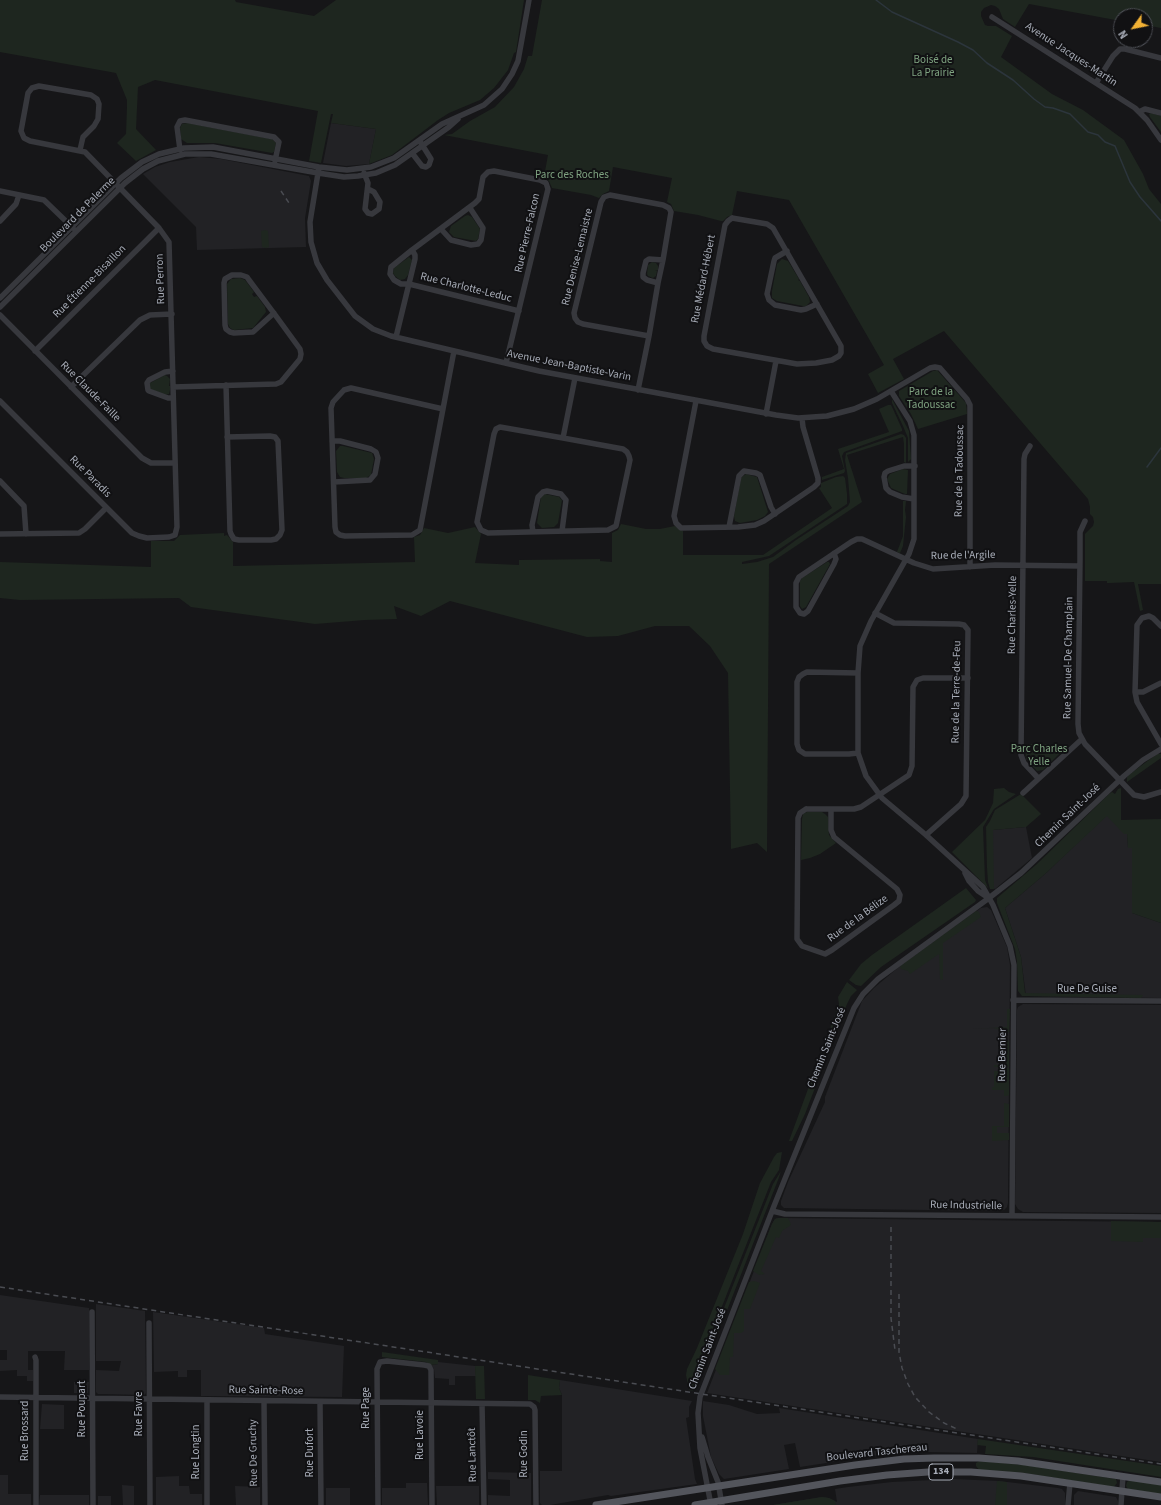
<!DOCTYPE html>
<html>
<head>
<meta charset="utf-8">
<style>
  body { margin:0 }
  #map { position:relative; width:1161px; height:1505px; overflow:hidden; background:#161618; font-family:"Source Sans 3",sans-serif }
  canvas { display:block }
  .north { position:absolute; left:1113px; top:8px; width:40px; height:40px; box-sizing:border-box; background:#111113; border:1px solid #4d4f55; border-radius:50%; rotate:237deg; font-size:11px; font-weight:700; line-height:16px; text-align:center; color:#a8adb8 }
  .north::after { content:''; display:block; margin:auto; width:14px; height:18px; background:#f2b134; clip-path:polygon(50% 0,100% 100%,50% 72%,0 100%) }
</style>
</head>
<body>
<div id="map">
<canvas width="1161" height="1505"></canvas>
<div class="north">N</div>
</div>
<script>
const c = document.querySelector('canvas').getContext('2d');
c.lineJoin = 'round';
function paint(path, color) { c.fillStyle = color; c.fill(path, 'evenodd'); }
const poly = rows => new Path2D(rows.map(r => 'M' + r).join(''));
function strokePath(path, color, width, dash) { c.strokeStyle = color; c.lineWidth = width; c.lineCap = dash ? 'butt' : 'round'; c.setLineDash(dash || []); c.stroke(path); }
function drawText(font, color, halo, rows, align = 'center') {
  c.font = font + ' "Source Sans 3",sans-serif'; c.lineWidth = 4; c.setLineDash([]); c.textBaseline = 'middle'; c.strokeStyle = halo; c.fillStyle = color; for (const [text, x, y, turn = 0] of rows) {
    c.save(); c.translate(x, y); c.rotate((+turn || 0) * Math.PI / 180); c.textAlign = isNaN(turn) ? turn : align; if (halo) c.strokeText(text, 0, 0); c.fillText(text, 0, 0); c.restore();
  }
}
const built = poly([
  [331,123,376,129,369,164,346,166,323,163],
  [199,157,221,159,309,176,311,181,305,218,306,247,197,250,196,227,143,174,155,167,170,162],
  [1107,815,1127,834,1128,847,1132,848,1132,913,1161,923,1161,998,1026,996,1021,957,1005,908,1045,874],
  [1026,827,1032,858,995,889,993,888,993,830],
  [987,907,991,910,1007,947,1010,965,1008,1203,1007,1207,1004,1210,999,1211,784,1208,781,1205,781,1201,788,1182,825,1102,825,1097,862,1001,874,988,900,966,981,908],
  [1023,1004,1161,1005,1161,1213,1023,1212,1018,1209,1015,1204,1017,1010,1018,1007],
  [778,1218,1161,1222,1161,1462,707,1393,772,1224,775,1219],
  [0,1295,89,1308,89,1370,64,1370,65,1351,28,1351,28,1370,33,1370,33,1381,27,1381,27,1376,17,1376,17,1370,0,1371,0,1360,7,1360,7,1350,0,1350],
  [96,1304,145,1311,146,1393,144,1395,103,1394,98,1394,96,1392,96,1370,119,1371,121,1361,96,1361],
  [153,1312,264,1328,265,1334,344,1346,342,1397,201,1396,201,1370,187,1370,187,1377,178,1377,178,1371,154,1372],
  [438,1362,475,1366,476,1376,455,1376,455,1385,449,1385,449,1379,435,1378,434,1369,431,1365,438,1364],
  [560,1380,692,1401,689,1407,689,1417,686,1418,695,1479,697,1484,611,1496,608,1495,550,1505,542,1505,540,1503,540,1471,562,1471,562,1395,559,1388],
  [74,1382,89,1382,88,1393,74,1393],
  [703,1401,729,1405,757,1414,780,1413,779,1408,978,1439,977,1453,928,1452,885,1454,800,1467,795,1443,784,1445,789,1469,724,1479,719,1474,711,1457,703,1416],
  [42,1404,64,1405,64,1429,40,1429],
  [488,1472,531,1473,531,1505,488,1505,488,1495,510,1496,510,1480,488,1479],
  [0,1475,8,1475,8,1494,31,1494,31,1505,0,1505],
  [179,1476,179,1486,189,1486,190,1494,202,1494,202,1505,156,1505,156,1477],
  [953,1479,999,1481,1058,1488,1062,1489,1065,1493,1065,1505,773,1505,822,1497,829,1498,837,1502,835,1489,848,1487,892,1482],
  [406,1483,427,1483,428,1505,382,1505,382,1488,406,1488],
  [122,1485,134,1486,134,1505,123,1505],
  [235,1486,260,1487,260,1505,236,1505],
  [436,1486,479,1486,479,1505,437,1505],
  [326,1488,350,1488,350,1505,326,1505],
  [1078,1491,1116,1497,1118,1501,1118,1505,1074,1505,1074,1495],
  [40,1495,89,1495,89,1505,39,1505],
  [98,1496,111,1496,111,1505,98,1505]
]);
const green = poly([
  [0,0,235,0,236,2,314,16,336,0,524,0,516,52,514,53,508,70,494,88,480,100,449,113,438,120,392,155,369,164,376,129,331,123,333,114,331,114,321,163,309,161,318,111,155,80,138,87,136,129,156,150,136,161,117,143,126,134,127,107,127,100,116,73,0,52],
  [542,0,1161,0,1161,28,1145,25,1145,16,1121,16,1121,21,1029,4,1015,27,1003,19,999,9,995,6,991,5,984,8,981,12,981,16,985,25,988,26,996,26,1012,36,1001,57,1052,94,1083,110,1124,140,1143,174,1149,189,1161,204,1161,584,1138,584,1143,610,1140,611,1134,582,1109,583,1107,583,1107,581,1085,581,1085,534,1093,526,1094,522,1093,517,1090,514,1090,507,1088,499,944,331,893,359,904,379,878,393,868,374,884,365,789,200,737,191,732,215,727,217,723,221,721,221,698,215,674,211,671,204,667,202,672,178,613,167,609,191,603,194,599,198,591,195,552,188,549,181,544,177,548,155,444,135,452,134,470,121,495,107,514,87,524,69,528,56,532,56],
  [1151,113,1161,116,1161,132,1150,117,1149,114],
  [187,123,272,139,276,143,274,152,272,153,215,143,187,143,181,139,180,128,182,124],
  [468,215,472,217,480,229,478,239,476,241,454,237,449,232,451,226,465,216],
  [265,230,268,231,269,247,266,248,262,247,261,231],
  [409,257,412,260,408,275,405,279,400,280,395,276,393,273,394,268],
  [782,259,788,261,799,279,798,280,800,281,809,297,810,302,806,306,803,306,777,301,772,298,772,291,777,264],
  [652,262,656,263,658,266,658,270,655,271,657,271,656,276,653,278,648,276,647,274,648,265],
  [240,278,245,280,254,292,252,294,254,297,257,296,265,307,266,312,253,328,234,330,230,328,228,324,227,284,231,279],
  [937,370,966,403,967,414,918,429,911,414,899,396,899,391,933,371],
  [165,375,167,376,170,379,169,386,170,386,170,390,169,394,165,395,150,389,150,383],
  [892,399,909,431,911,459,908,462,908,438,903,426,892,403],
  [888,405,891,405,893,409,902,429,902,431,844,452,842,456,845,471,844,473,822,480,822,477,844,469,838,449,889,432,879,409],
  [901,434,904,435,906,438,906,463,904,462,904,444,903,437,847,455,862,502,769,564,767,852,757,843,731,849,728,673,710,646,689,626,655,626,618,636,587,637,450,601,421,616,394,606,397,619,365,620,315,624,191,607,179,598,20,600,0,598,0,562,151,567,151,541,174,541,180,535,224,533,224,536,227,535,233,542,233,566,415,562,414,537,420,535,424,528,448,533,475,527,481,534,475,563,519,565,519,560,600,559,600,561,612,562,612,533,618,530,621,524,646,529,660,529,675,526,683,531,683,555,763,555,832,508,819,488,821,487,821,483,836,477,843,476,845,478,847,494,847,504,769,556,742,562,742,564,757,562,773,557,796,540,848,506,850,502,848,478,845,460,846,453],
  [340,446,343,446,372,453,374,459,371,475,366,478,344,478,340,477,337,472,336,451],
  [903,469,908,470,907,494,905,494,891,488,887,479,890,474],
  [746,474,757,477,768,512,765,516,757,520,740,523,735,521,734,516,741,478,743,476],
  [545,494,559,497,562,500,558,523,554,527,542,528,537,523,541,497],
  [903,501,906,501,905,510,906,517,903,546,900,553,897,552,903,536],
  [827,562,829,562,830,564,806,607,802,609,800,606,800,581,802,578],
  [1025,744,1051,744,1059,754,1043,770,1037,771,1026,759],
  [1157,754,1161,754,1161,758,1127,782,1127,777,1130,774],
  [1004,788,1009,792,1016,794,994,809,983,827,985,880,988,888,952,852,985,820,993,803,994,789],
  [1121,788,1121,820,1161,819,1161,923,1132,913,1132,848,1128,848,1127,834,1124,834,1120,830,1107,816,1045,874,1005,908,1021,957,1025,993,1143,995,1141,998,1022,996,1018,991,1017,962,1015,949,997,903,997,898,1037,864,1109,794,1112,792,1115,794,1118,789],
  [1021,794,1041,814,1026,827,993,830,994,889,990,889,988,882,987,868,986,827,990,821,995,810],
  [807,812,822,812,825,814,828,817,829,835,836,843,820,854,810,858,801,860,802,819,803,814],
  [966,888,976,900,975,902,881,967,861,986,856,985,849,980,861,964,872,955],
  [976,911,979,912,981,917,943,943,943,980,940,979,939,954,910,974,908,971,901,969,900,966],
  [847,982,857,990,851,996,847,1004,805,1114,792,1141,789,1141,839,1004,838,997],
  [1007,1009,1010,1009,1009,1032,1002,1034,1002,1030,993,1028,972,1029,1007,1027],
  [1002,1040,1008,1040,1009,1042,1009,1067,994,1067,994,1065,1001,1065],
  [1000,1068,1009,1068,1009,1095,1007,1096,1004,1096,1004,1090,992,1090,992,1087,994,1087,994,1071,1000,1071],
  [1004,1103,1009,1104,1009,1127,997,1127,997,1133,1009,1133,1009,1140,992,1141,992,1126,1004,1126],
  [782,1152,779,1170,771,1182,706,1347,696,1375,697,1384,695,1389,693,1391,689,1390,686,1375,687,1369,697,1348,743,1234,760,1183,774,1157,777,1153],
  [781,1171,778,1180,699,1382,698,1375,709,1346,773,1184],
  [778,1218,788,1218,790,1222,791,1225,782,1231,779,1238,776,1237,761,1271,765,1274,759,1275,753,1271,772,1224,775,1219],
  [1111,1221,1161,1222,1161,1238,1143,1238,1143,1242,1111,1241],
  [754,1281,760,1283,750,1309,744,1309,744,1331,741,1333,734,1333,733,1357,730,1357,729,1375,720,1375,715,1369,749,1282],
  [382,1352,438,1360,438,1364,431,1365,426,1362,382,1357],
  [475,1366,484,1366,485,1399,476,1399],
  [528,1375,560,1380,559,1388,562,1395,541,1396,540,1403,535,1400,528,1400],
  [978,1439,1161,1466,1161,1477,1033,1457,985,1454,986,1446,977,1445],
  [979,1461,1024,1465,1116,1479,1117,1483,1114,1487,1024,1473,979,1470,976,1466,976,1463],
  [1130,1480,1161,1485,1161,1494,1128,1489,1126,1486,1127,1482],
  [997,1481,1007,1482,1007,1505,995,1505],
  [822,1497,829,1498,835,1501,836,1505,773,1505]
]);
const stream = poly([
  [876,0,892,12,958,42,973,50,987,63,1013,80,1034,99,1045,107,1053,108,1070,114,1088,132,1098,135,1105,142,1115,146,1130,182,1140,197,1161,221],
  [1147,467,1161,448]
]);
const minor = poly([
  [992,17,1135,108,1147,120,1161,140],
  [1096,83,1113,56,1120,49,1125,49,1161,58],
  [1139,112,1145,109,1161,113],
  [180,150,177,127,180,121,185,120,274,137,279,142,275,161],
  [412,153,422,166,426,167,429,165,431,159,421,143],
  [319,167,310,222,311,242,317,263,327,280,355,316,373,329,391,336,539,371,776,415,798,418,827,416,854,409,877,399,930,368,935,367,940,368,967,399,970,405,970,567],
  [364,173,368,183,365,209,368,213,372,214,379,209,380,202,374,192,368,189],
  [0,191,44,200,73,228],
  [732,218,767,224,773,228,841,346,841,353,839,356,832,360,816,363,797,364,713,349,707,346,704,341,704,336,725,225,728,221,732,218],
  [0,221,16,204,19,195],
  [441,229,451,240,471,245,478,244,481,240,483,228,470,208],
  [412,250,391,267,390,274,394,280,401,284,409,284,519,311],
  [787,251,775,258,774,261,767,294,769,300,775,305,801,310,806,309,817,304],
  [658,283,647,280,643,277,643,273,646,261,649,259,663,260],
  [0,298,121,178,142,162,159,154,184,148,213,147,319,167,347,170,371,167,394,158,442,124,484,105,502,89,512,74,518,61,529,0],
  [0,307,125,183,143,169,158,161,185,154,211,154,318,173,344,177,358,176,376,173,395,165,449,127,458,119],
  [0,315,142,458,151,463,175,463],
  [396,337,415,259,415,255,412,250,475,203,479,199,483,177,488,172,494,171,540,180,546,183,548,189,506,363],
  [35,351,159,228],
  [173,371,165,372,149,380,147,383,148,390,149,391,168,398,173,398],
  [226,385,230,531,231,534,234,539,239,540,271,540,276,539,280,535,282,530,278,441,275,437,270,436,227,437],
  [71,387,140,320,150,315,172,314],
  [173,387,276,384,281,382,300,359,301,354,300,349,276,316,249,280,247,277,241,275,232,275,225,279,224,283,225,325,226,329,230,332,234,333,253,332,274,313],
  [638,390,649,336,658,283,663,260,671,212,669,208,663,205,610,195,604,197,601,202,574,313,575,318,578,322,583,324,649,336],
  [891,391,910,421,914,435,914,539,909,554,871,621,860,646,858,673,858,753,866,776,882,798,926,835,983,887,993,905,1010,946,1014,965,1012,1216],
  [0,401,132,533,139,536,147,538,169,537,175,535,177,527,169,242,159,228,85,152,30,141,24,138,21,131,28,93,32,88,39,86,91,95,97,99,99,104,98,119,94,126,83,137,80,150],
  [696,401,674,516,676,523,681,528,738,527,755,525,764,521,814,487,818,483,818,478,803,427,802,418],
  [443,409,351,388,344,390,333,402,331,408,335,527,336,532,340,535,345,536,412,535,420,530,454,351],
  [766,414,776,361],
  [500,427,563,438,623,449,627,452,629,456,630,460,616,526,608,530,488,533,481,530,477,522,494,434,496,429,500,427],
  [563,438,575,378],
  [332,441,340,441,371,449,376,452,378,458,375,474,370,480,334,482],
  [1030,446,1025,454,1024,459,1021,755,1024,763,1038,778],
  [0,481,24,506,26,534],
  [914,499,902,497,890,492,886,488,884,477,885,473,888,471,904,466,915,466],
  [1085,521,1080,532,1080,560,1078,724,1079,733,1085,744,1134,795,1144,797,1161,792],
  [729,527,739,476,744,471,756,473,760,475,771,507,775,514],
  [533,532,532,525,538,497,543,492,547,491,561,494,566,500,562,531],
  [0,534,79,533,85,529,106,508],
  [834,553,836,559,834,564,808,611,804,614,800,613,796,607,796,583,799,577,851,542,857,539,862,539,914,563,933,569,995,565,1080,566],
  [875,613,894,623,959,624,964,625,968,630,966,796,961,804,926,835],
  [1161,626,1153,618,1149,616,1142,618,1137,625,1135,692,1137,702,1161,744],
  [858,673,807,672,803,674,799,677,797,682,797,744,799,750,805,754,849,754,858,753],
  [1135,692,1143,692,1161,683],
  [1023,793,1082,739],
  [806,809,831,809,831,830,834,837,897,889,900,895,899,901,894,905,832,950,825,954,802,946,797,939,798,818,800,813,806,809],
  [831,809,854,809,861,807,909,775,912,766,913,687,917,680,923,678,968,678],
  [965,873,969,881,978,891,987,897],
  [1013,1000,1161,1001],
  [772,1211,785,1214,1161,1217],
  [92,1312,93,1505],
  [149,1323,150,1505],
  [35,1357,36,1360,36,1505],
  [0,1397,530,1404,534,1407,535,1410,536,1505],
  [207,1400,207,1505],
  [264,1401,265,1505],
  [320,1402,321,1505],
  [482,1404,484,1505],
  [702,1437,708,1457,718,1482,722,1505],
  [378,1505,377,1369,380,1362,387,1361,424,1365,429,1366,431,1370,432,1505],
  [711,1505,700,1448,698,1413,700,1397,774,1206,854,1008,863,994,878,979,989,898,1021,873,1124,776,1143,760,1161,749],
  [1068,1505,1070,1483],
  [1121,1505,1123,1476]
]);
const major = poly([
  [596,1505,855,1465,904,1459,934,1458,979,1458,1018,1461,1161,1482],
  [695,1505,840,1481,887,1475,928,1472,971,1472,1021,1476,1161,1497]
]);
const rail = poly([
  [281,191,291,206],
  [891,1227,891,1318,895,1350],
  [0,1287,1161,1464],
  [899,1294,899,1352,902,1368,908,1384,915,1397,929,1412,944,1423,959,1430]
]);
const shields = [
  [941,1472,24]
];
const shieldNames = [
  ["134",941,1472]
];
const streetNames = [
  ["Avenue Jacques-Martin",1071,55,33],
  ["Boulevard de Palerme",78,215,-45],
  ["Rue Pierre-Falcon",528,233,-77],
  ["Rue Denise-Lemaistre",578,257,-76],
  ["Rue Perron",161,279,-92],
  ["Rue Médard-Hébert",704,279,-79],
  ["Rue Étienne-Bisaillon",90,282,-45],
  ["Rue Charlotte-Leduc",466,288,14],
  ["Avenue Jean-Baptiste-Varin",569,366,11],
  ["Rue Claude-Faille",90,392,45],
  ["Rue de la Tadoussac",960,471,-89],
  ["Rue Paradis",90,477,45],
  ["Rue de l'Argile",963,556,-1],
  ["Rue Charles-Yelle",1013,615,-89],
  ["Rue Samuel-De Champlain",1069,658,-89],
  ["Rue de la Terre-de-Feu",957,692,-89],
  ["Chemin Saint-José",1068,816,-44],
  ["Rue de la Bélize",858,919,-36],
  ["Rue De Guise",1087,990],
  ["Chemin Saint-José",827,1048,-68],
  ["Rue Bernier",1003,1055,-89],
  ["Rue Industrielle",966,1206,1],
  ["Chemin Saint-José",708,1349,-69],
  ["Rue Sainte-Rose",266,1391,1],
  ["Rue Page",367,1408,-90],
  ["Rue Poupart",83,1409,-90],
  ["Rue Favre",140,1414,-90],
  ["Rue Brossard",26,1431,-90],
  ["Rue Lavoie",421,1435,-90],
  ["Rue Longtin",197,1452,-90],
  ["Rue De Gruchy",254,1453,-91],
  ["Rue Dufort",311,1453,-90],
  ["Boulevard Taschereau",877,1453,-6],
  ["Rue Godin",525,1454,-90],
  ["Rue Lanctôt",473,1455,-91]
];
const parkNames = [
  ["Boisé de",933,61],
  ["La Prairie",933,74],
  ["Parc des Roches",572,176],
  ["Parc de la",931,393],
  ["Tadoussac",931,406],
  ["Parc Charles",1039,750],
  ["Yelle",1039,763]
];
paint(built, '#222225');
paint(green, '#1e261f');
strokePath(stream, '#2c353c', 1.5);
strokePath(minor, '#37383d', 5.5);
strokePath(major, '#53555c', 7);
strokePath(rail, '#4a4c52', 1.5, [5, 4]);
for (const [x, y, w] of shields) { const box = new Path2D(); box.roundRect(x - w / 2, y - 8, w, 16, 3); c.fillStyle = '#111113'; c.fill(box); strokePath(box, '#a8adb8', 1); }
drawText('bold 10px', '#a8adb8', null, shieldNames);
drawText('11px', '#a8adb8', '#111113', streetNames);
drawText('11px', '#7fa381', '#111113', parkNames);
</script>
</body>
</html>
